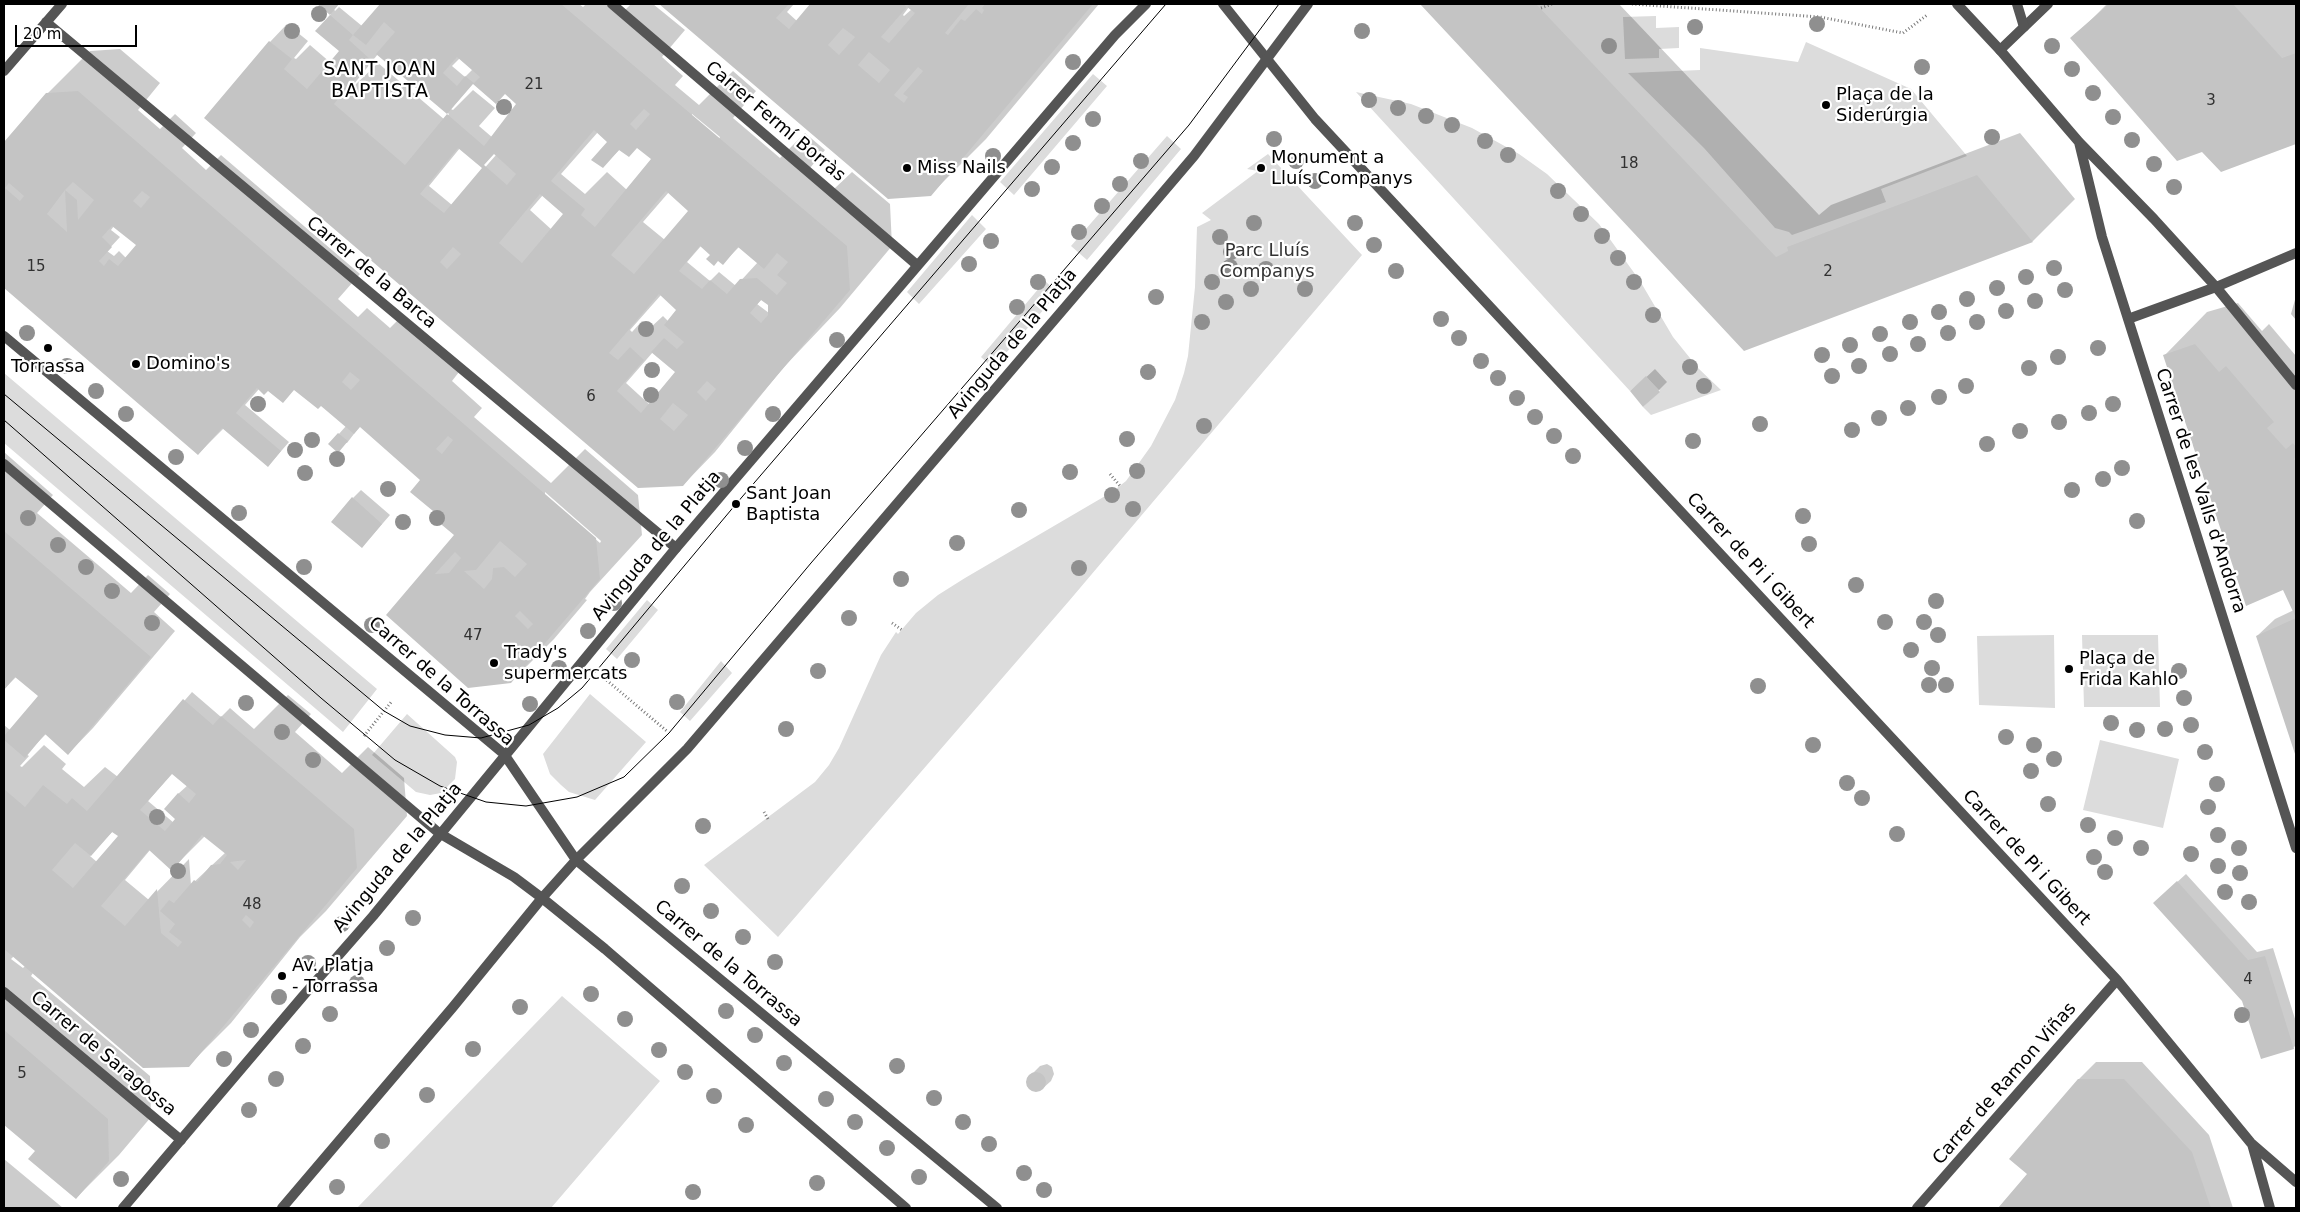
<!DOCTYPE html>
<html>
<head>
<meta charset="utf-8">
<style>
  body { margin:0 }
  #map { position:relative; width:2300px; height:1212px; overflow:hidden; background:#fff; font-family:"DejaVu Sans",sans-serif }
  canvas { display:block }
  .frame { position:absolute; inset:0; border:5px solid #000; pointer-events:none }
  .scale { position:absolute; left:15px; top:25px; width:122px; height:22px; box-sizing:border-box; border:2px solid #000; border-top:0; padding-left:6px; font-size:15px; line-height:18px; white-space:nowrap; color:#000; -webkit-text-stroke:4px #fff; paint-order:stroke }
</style>
</head>
<body>
<div id="map">
<canvas width="2300" height="1212"></canvas>
<div class="frame"></div>
<div class="scale">20 m</div>
</div>
<script>
const c = document.querySelector('canvas').getContext('2d');
c.lineJoin = 'round';
function paint(path, color) { c.fillStyle = color; c.fill(path, 'evenodd'); }
const poly = rows => new Path2D(rows.map(r => 'M' + r).join(''));
function strokePath(path, color, width, dash) { c.strokeStyle = color; c.lineWidth = width; c.lineCap = dash ? 'butt' : 'round'; c.setLineDash(dash || []); c.stroke(path); }
function drawText(font, color, halo, rows, align = 'center') {
  c.font = font + ' "DejaVu Sans",sans-serif'; c.lineWidth = 4.5; c.setLineDash([]); c.textBaseline = 'middle'; c.strokeStyle = halo; c.fillStyle = color; for (const [text, x, y, turn = 0] of rows) {
    c.save(); c.translate(x, y); c.rotate((+turn || 0) * Math.PI / 180); c.textAlign = isNaN(turn) ? turn : align; if (halo) c.strokeText(text, 0, 0); c.fillText(text, 0, 0); c.restore();
  }
}
const green = poly([
  [1656,16,1656,28,1679,27,1679,48,1659,49,1659,58,1625,59,1623,17],
  [1806,42,1911,89,1967,156,1881,189,1886,202,1792,235,1789,232,1775,228,1704,148,1628,73,1700,70,1700,48,1798,62],
  [1093,74,1107,86,1014,195,1000,182],
  [1356,92,1411,104,1472,128,1519,154,1547,174,1599,224,1640,281,1673,337,1698,368,1721,390,1651,415,1643,407,1660,391,1646,377,1630,391],
  [1167,136,1181,149,1087,260,1071,246],
  [1268,154,1362,255,1069,601,778,937,704,865,815,782,829,765,839,748,881,655,896,632,898,634,916,613,938,595,965,578,1112,492,1126,481,1151,446,1175,400,1184,373,1188,356,1195,287,1197,227,1211,220,1202,213,1258,171,1247,169],
  [972,215,986,229,919,304,907,292],
  [1045,281,1058,293,993,368,981,357],
  [4,373,377,689,343,732,4,443],
  [647,600,658,610,617,659,606,649],
  [2054,635,2055,708,1979,705,1977,636],
  [2082,635,2158,635,2160,707,2084,707],
  [721,661,732,673,690,721,680,712],
  [590,694,646,742,595,800,569,792,561,785,550,774,543,754],
  [407,714,455,757,457,762,455,779,441,793,430,795,416,792,372,755],
  [2100,740,2179,759,2163,828,2083,810],
  [562,996,660,1081,551,1208,357,1208]
]);
const shadow = poly([
  [319,4,339,4,334,9,335,11,339,7,362,26,381,4,579,4,583,7,586,4,616,4,624,11,631,4,653,4,685,30,662,57,683,76,675,85,699,105,733,71,756,91,733,118,780,158,805,133,825,150,810,168,834,189,852,172,890,204,892,246,840,308,783,368,715,452,683,485,206,118,270,42,287,24,308,41,294,58,296,59,310,45,331,63,341,51,317,31,331,14],
  [378,54,449,114,445,120,378,63,355,85,354,84],
  [460,58,473,69,465,77,452,66],
  [473,83,505,93,518,104,493,138,479,126,495,108,473,90,453,110,451,109],
  [692,114,720,137,719,139,692,117],
  [598,132,608,142,603,166,620,149,638,147,653,158,627,190,607,172,585,194,561,174],
  [460,148,494,153,496,155,452,205,429,186],
  [669,192,690,211,665,240,643,222],
  [543,195,565,214,552,230,530,210],
  [701,246,723,263,740,246,758,262,736,286,719,272,710,281,687,262],
  [661,295,678,309,668,321,663,316,650,328,642,321,632,332,630,330],
  [762,299,769,305,769,313,757,304],
  [653,352,676,372,650,405,626,383],
  [661,4,794,4,787,12,797,21,812,4,1099,4,986,139,930,195,757,86],
  [909,7,912,9,904,16,903,15],
  [1422,4,1619,4,1819,215,1831,205,2020,133,2075,199,2033,241,1744,349],
  [2107,4,2296,4,2296,143,2221,171,2202,150,2072,39],
  [120,49,160,83,138,110,160,129,175,114,196,133,182,148,206,170,221,155,360,274,338,299,358,317,367,308,390,328,398,320,459,372,452,381,482,408,474,417,551,483,585,449,638,495,642,535,590,592,585,599,587,600,554,639,511,682,388,615,456,535,435,511,422,480,360,426,347,443,330,444,346,426,321,404,294,389,259,389,245,405,289,442,276,457,268,466,224,428,198,454,4,286,4,144,47,94,90,51],
  [114,226,146,236,127,259,119,251,114,256,107,251,120,237,111,230],
  [545,492,601,541,600,543,545,495],
  [2238,303,2262,331,2269,324,2296,356,2296,754,2257,636,2275,619,2294,610,2165,355,2207,312],
  [1655,369,1667,382,1644,405,1640,383],
  [4,452,53,495,37,513,131,593,148,575,170,594,154,612,175,631,93,728,68,754,46,734,26,754,29,756,20,766,22,767,44,745,66,764,62,769,84,787,105,767,118,777,192,692,221,717,230,708,254,729,288,695,311,714,295,732,342,773,368,747,404,778,407,816,326,911,300,937,231,1023,188,1066,33,973,31,976,150,1076,151,1117,119,1155,76,1198,37,1150,4,1123,4,742,5,740,4,725,10,730,44,690,16,677,4,689],
  [172,773,188,785,178,794,181,815,174,823,148,801],
  [113,831,120,836,97,862,90,856],
  [205,836,226,852,191,885,189,859,149,900,125,880,150,850,172,869],
  [14,956,25,966,23,968,11,959],
  [361,490,390,515,370,538,353,498],
  [2186,874,2257,952,2273,948,2296,1022,2296,1045,2293,1048,2243,1000,2163,895],
  [2096,1062,2142,1062,2209,1135,2233,1208,2000,1208,2029,1174,2079,1079],
  [1047,1064,1052,1067,1054,1074,1051,1081,1042,1089,1035,1091,1029,1088,1027,1081,1031,1075,1040,1066],
  [4,1159,63,1208,4,1208]
]);
const building = poly([
  [317,4,339,4,330,15],
  [380,4,561,4,847,246,850,290,683,486,638,488,204,118,269,41,292,59,284,69,307,89,339,51,315,31,330,15,353,35,349,40,371,60,334,104,405,165,447,114,484,146,516,104,505,94,496,104,473,84,447,114,376,54,395,32,384,22,366,45,353,35],
  [457,57,480,77,474,83,465,76,457,86,443,73],
  [644,109,650,114,636,130,630,124],
  [594,130,607,142,591,160,603,168,619,150,629,157,637,148,651,159,595,227,581,215,585,209,551,181],
  [458,148,482,168,444,213,420,194],
  [494,154,516,174,507,185,484,165],
  [666,191,688,211,634,274,611,255],
  [540,194,563,214,522,263,499,243],
  [700,246,710,255,706,259,714,266,718,261,723,265,738,247,764,269,777,253,788,262,777,275,787,283,777,295,757,278,740,279,727,294,710,280,702,289,679,271],
  [453,247,461,254,447,269,440,262],
  [659,294,676,310,664,325,684,342,677,349,664,338,651,352,675,372,641,413,617,391,644,360,630,347,618,360,609,353],
  [761,300,768,305,768,315,761,323,750,313],
  [707,381,716,389,706,401,697,392],
  [673,403,688,415,674,431,660,419],
  [659,4,789,4,776,18,789,29,810,4,903,4,907,7,881,37,889,43,915,13,907,7,910,4,969,4,945,33,948,35,961,19,965,21,976,9,982,14,984,10,982,8,985,4,1093,4,931,196,888,199],
  [843,28,855,37,839,55,828,45],
  [869,52,890,70,879,83,858,65],
  [918,67,923,71,903,94,908,97,904,103,894,95],
  [1420,4,1536,4,1776,257,1788,251,1787,247,1977,175,2033,242,1744,351],
  [2109,4,2233,4,2282,58,2296,53,2296,144,2221,172,2202,152,2177,161,2070,38],
  [78,91,596,538,600,579,511,683,468,688,386,615,454,535,430,515,433,511,410,492,420,480,360,427,354,434,321,406,318,409,294,390,283,403,268,391,264,395,257,388,236,413,281,451,268,467,222,428,198,455,4,288,4,142,46,93],
  [73,182,94,200,78,220,77,200,65,190,67,232,47,214,65,190],
  [9,183,24,196,20,201,5,188],
  [142,191,150,197,141,208,133,201],
  [112,226,136,245,118,266,109,259,104,266,99,261,112,247,102,237],
  [350,372,360,380,351,390,342,382],
  [448,436,453,440,442,454,436,449],
  [500,541,527,564,515,577,504,567,493,568,492,579,484,589,464,571,476,570],
  [455,552,461,558,449,573,435,574],
  [520,611,533,624,528,629,515,616],
  [2296,296,2296,320,2291,314],
  [2195,344,2219,372,2226,366,2274,422,2267,428,2284,447,2286,449,2293,443,2296,447,2296,457,2294,459,2296,462,2296,757,2256,636,2296,618,2283,590,2246,606,2163,355],
  [1646,376,1660,392,1643,407,1630,391],
  [338,433,348,441,338,453,328,444],
  [352,497,382,524,362,548,331,522],
  [4,531,151,657,68,755,45,734,25,758,4,740,4,736,38,696,15,677,4,690],
  [183,699,213,725,221,716,354,829,357,868,189,1067,143,1068,4,949,4,789,25,807,43,785,67,804,72,798,87,811],
  [172,774,196,794,189,803,178,793,164,809,175,819,165,831,140,810],
  [112,832,118,836,73,888,52,870,75,843,91,856],
  [202,835,227,855,220,864,211,865,197,882,194,880,174,903,169,900,160,911,175,924,169,932,182,942,178,947,161,933,157,889,125,926,101,906,149,850,172,871],
  [246,860,238,870,230,862],
  [246,915,254,922,250,928,242,920],
  [2177,881,2248,960,2265,956,2294,1049,2261,1059,2242,1001,2153,903],
  [4,1030,108,1119,109,1161,76,1199,28,1159,35,1151,4,1125],
  '1026 1082a10 10 0 1 1 20 0a10 10 0 1 1-20 0Z',
  [2078,1079,2124,1079,2192,1152,2211,1208,1998,1208,2027,1174,2009,1159]
]);
const path = poly([
  [1632,4,1820,17,1903,33,1927,15],
  [1541,8,1552,4],
  [1110,474,1120,486],
  [892,623,902,630],
  [604,678,668,732],
  [364,736,392,701],
  [764,812,768,819]
]);
const pedestrian = poly([
  [2000,50,2048,4]
]);
const minor = poly([
  [612,4,917,265],
  [1223,4,1315,119,2117,980,2251,1143,2296,1182],
  [1957,4,2000,50,2079,142,2154,219,2216,287,2296,385],
  [2017,4,2024,27],
  [46,22,676,548],
  [4,71,62,4],
  [2079,142,2102,237,2296,848],
  [2128,319,2216,287,2296,253],
  [576,860,997,1208],
  [542,898,605,949,906,1208],
  [4,992,181,1140],
  [2252,1144,2270,1208],
  [1917,1208,2117,980]
]);
const tertiary = poly([
  [4,336,504,754,576,860],
  [4,464,439,833,514,877,542,898],
  [123,1208,303,996,373,916,676,548,1115,35,1146,4],
  [282,1208,453,1007,542,898,576,860,687,749,1073,298,1194,156,1308,4]
]);
const tram = poly([
  [4,394,384,711,410,726,445,735,481,738,529,725,558,708,582,688,736,504,1166,4],
  [4,420,321,698,395,760,440,786,486,802,526,806,577,797,624,777,669,733,811,563,1189,125,1279,4]
]);
const trees = [
  [319,14],
  [1817,24],
  [1695,27],
  [292,31],
  [1362,31],
  [1609,46],
  [2052,46],
  [1073,62],
  [1922,67],
  [2072,69],
  [2093,93],
  [1369,100],
  [504,107],
  [1398,108],
  [1426,116],
  [2113,117],
  [1093,119],
  [1452,125],
  [1992,137],
  [1274,139],
  [2132,140],
  [1485,141],
  [1073,143],
  [1508,155],
  [993,156],
  [1141,161],
  [1296,161],
  [2154,164],
  [1052,167],
  [1315,181],
  [1120,184],
  [2174,187],
  [1032,189],
  [1558,191],
  [1102,206],
  [1581,214],
  [1254,223],
  [1355,223],
  [1079,232],
  [1602,236],
  [1220,237],
  [991,241],
  [1374,245],
  [1231,252],
  [1618,258],
  [969,264],
  [1230,267],
  [2054,268],
  [1266,269],
  [1396,271],
  [2026,277],
  [1038,282],
  [1212,282],
  [1634,282],
  [1997,288],
  [1251,289],
  [1305,289],
  [2065,290],
  [1156,297],
  [1967,299],
  [2035,301],
  [1226,302],
  [1017,307],
  [2006,311],
  [1939,312],
  [1653,315],
  [1441,319],
  [1202,322],
  [1910,322],
  [1977,322],
  [646,329],
  [27,333],
  [1948,333],
  [1880,334],
  [1459,338],
  [837,340],
  [1918,344],
  [1850,345],
  [2098,348],
  [1890,354],
  [1822,355],
  [2058,357],
  [1481,361],
  [67,366],
  [1859,366],
  [1690,367],
  [2029,368],
  [652,370],
  [1148,372],
  [1832,376],
  [1498,378],
  [1704,386],
  [1966,386],
  [96,391],
  [651,395],
  [1939,397],
  [1517,398],
  [258,404],
  [2113,404],
  [1908,408],
  [2089,413],
  [126,414],
  [773,414],
  [1535,417],
  [1879,418],
  [2059,422],
  [1760,424],
  [1204,426],
  [1852,430],
  [2020,431],
  [1554,436],
  [1127,439],
  [312,440],
  [1693,441],
  [1987,444],
  [745,448],
  [295,450],
  [1573,456],
  [176,457],
  [337,459],
  [2122,468],
  [1137,471],
  [1070,472],
  [305,473],
  [2103,479],
  [721,480],
  [388,489],
  [2072,490],
  [1112,495],
  [1133,509],
  [1019,510],
  [239,513],
  [1803,516],
  [28,518],
  [437,518],
  [2137,521],
  [403,522],
  [957,543],
  [1809,544],
  [58,545],
  [86,567],
  [304,567],
  [1079,568],
  [901,579],
  [1856,585],
  [112,591],
  [1936,601],
  [614,603],
  [849,618],
  [1885,622],
  [1924,622],
  [152,623],
  [372,625],
  [588,631],
  [1938,635],
  [1911,650],
  [632,660],
  [559,668],
  [1932,668],
  [818,671],
  [2179,671],
  [1929,685],
  [1946,685],
  [1758,686],
  [2184,698],
  [677,702],
  [246,703],
  [530,704],
  [2111,723],
  [2191,725],
  [786,729],
  [2165,729],
  [2137,730],
  [282,732],
  [2006,737],
  [1813,745],
  [2034,745],
  [2205,752],
  [2054,759],
  [313,760],
  [2031,771],
  [1847,783],
  [2217,784],
  [1862,798],
  [2048,804],
  [2208,807],
  [157,817],
  [2088,825],
  [703,826],
  [1897,834],
  [2218,835],
  [2115,838],
  [2141,848],
  [2239,848],
  [2191,854],
  [2094,857],
  [2218,866],
  [178,871],
  [2105,872],
  [2240,873],
  [682,886],
  [2225,892],
  [2249,902],
  [711,911],
  [413,918],
  [342,924],
  [743,937],
  [387,948],
  [775,962],
  [308,963],
  [357,983],
  [591,994],
  [279,997],
  [520,1007],
  [726,1011],
  [330,1014],
  [2242,1015],
  [625,1019],
  [251,1030],
  [755,1035],
  [303,1046],
  [473,1049],
  [659,1050],
  [224,1059],
  [784,1063],
  [897,1066],
  [685,1072],
  [276,1079],
  [427,1095],
  [714,1096],
  [934,1098],
  [826,1099],
  [249,1110],
  [855,1122],
  [963,1122],
  [746,1125],
  [382,1141],
  [989,1144],
  [887,1148],
  [1024,1173],
  [919,1177],
  [121,1179],
  [817,1183],
  [337,1187],
  [1044,1190],
  [693,1192]
];
const markers = [
  [1826,105,5,"#000"],
  [907,168,5,"#000"],
  [1261,168,5,"#000"],
  [48,348,5,"#000"],
  [136,364,5,"#000"],
  [736,504,5,"#000"],
  [494,663,5,"#000"],
  [2069,669,5,"#000"],
  [282,976,5,"#000"]
];
const numberNames = [
  ["21",534,85],
  ["3",2211,101],
  ["18",1629,164],
  ["15",36,267],
  ["2",1828,272],
  ["6",591,397],
  ["47",473,636],
  ["48",252,905],
  ["4",2248,980],
  ["5",22,1074]
];
const poiNames = [
  ["Plaça de la",1836,95],
  ["Siderúrgia",1836,116],
  ["Monument a",1271,158],
  ["Lluís Companys",1271,179],
  ["Miss Nails",917,168],
  ["Domino's",146,364],
  ["Torrassa",48,367,"center"],
  ["Sant Joan",746,494],
  ["Baptista",746,515],
  ["Trady's",504,653],
  ["supermercats",504,674],
  ["Plaça de",2079,659],
  ["Frida Kahlo",2079,680],
  ["Av. Platja",292,966],
  ["- Torrassa",292,987]
];
const streetNames = [
  ["Carrer Fermí Borràs",775,122,40],
  ["Carrer de la Barca",371,273,40],
  ["Avinguda de la Platja",1013,344,-50],
  ["Carrer de les Valls d'Andorra",2200,491,72],
  ["Avinguda de la Platja",657,546,-50],
  ["Carrer de Pi i Gibert",1750,561,47],
  ["Carrer de la Torrassa",441,682,41],
  ["Avinguda de la Platja",398,858,-50],
  ["Carrer de Pi i Gibert",2026,858,47],
  ["Carrer de la Torrassa",728,964,40],
  ["Carrer de Saragossa",103,1054,40],
  ["Carrer de Ramon Viñas",2005,1084,-49]
];
const parkNames = [
  ["Parc Lluís",1267,251],
  ["Companys",1267,272]
];
const neighbourhoodNames = [
  ["SANT JOAN",380,70],
  ["BAPTISTA",380,92]
];
paint(green, '#dcdcdc');
paint(shadow, '#0003');
paint(building, '#c4c4c4');
strokePath(path, '#777', 3, [1, 2.5]);
strokePath(pedestrian, '#555', 10);
strokePath(minor, '#555', 10);
strokePath(tertiary, '#555', 10);
strokePath(tram, '#000', 1);
c.fillStyle = '#8f8f8f';
for (const [x, y] of trees) { c.beginPath(); c.arc(x, y, 8, 0, 2 * Math.PI); c.fill(); }
for (const [x, y, r, color] of markers) { const dot = new Path2D(); dot.arc(x, y, r, 0, 2 * Math.PI); c.fillStyle = color; c.fill(dot); strokePath(dot, '#fff', 2); }
drawText('15px', '#313131', null, numberNames);
drawText('18px', '#000', '#fff', poiNames, 'left');
drawText('18px', '#000', '#fff', streetNames);
drawText('18px', '#333', '#fff', parkNames);
c.letterSpacing = '1px';
drawText('19px', '#000', '#fff', neighbourhoodNames);
c.letterSpacing = '0px';
</script>
</body>
</html>
